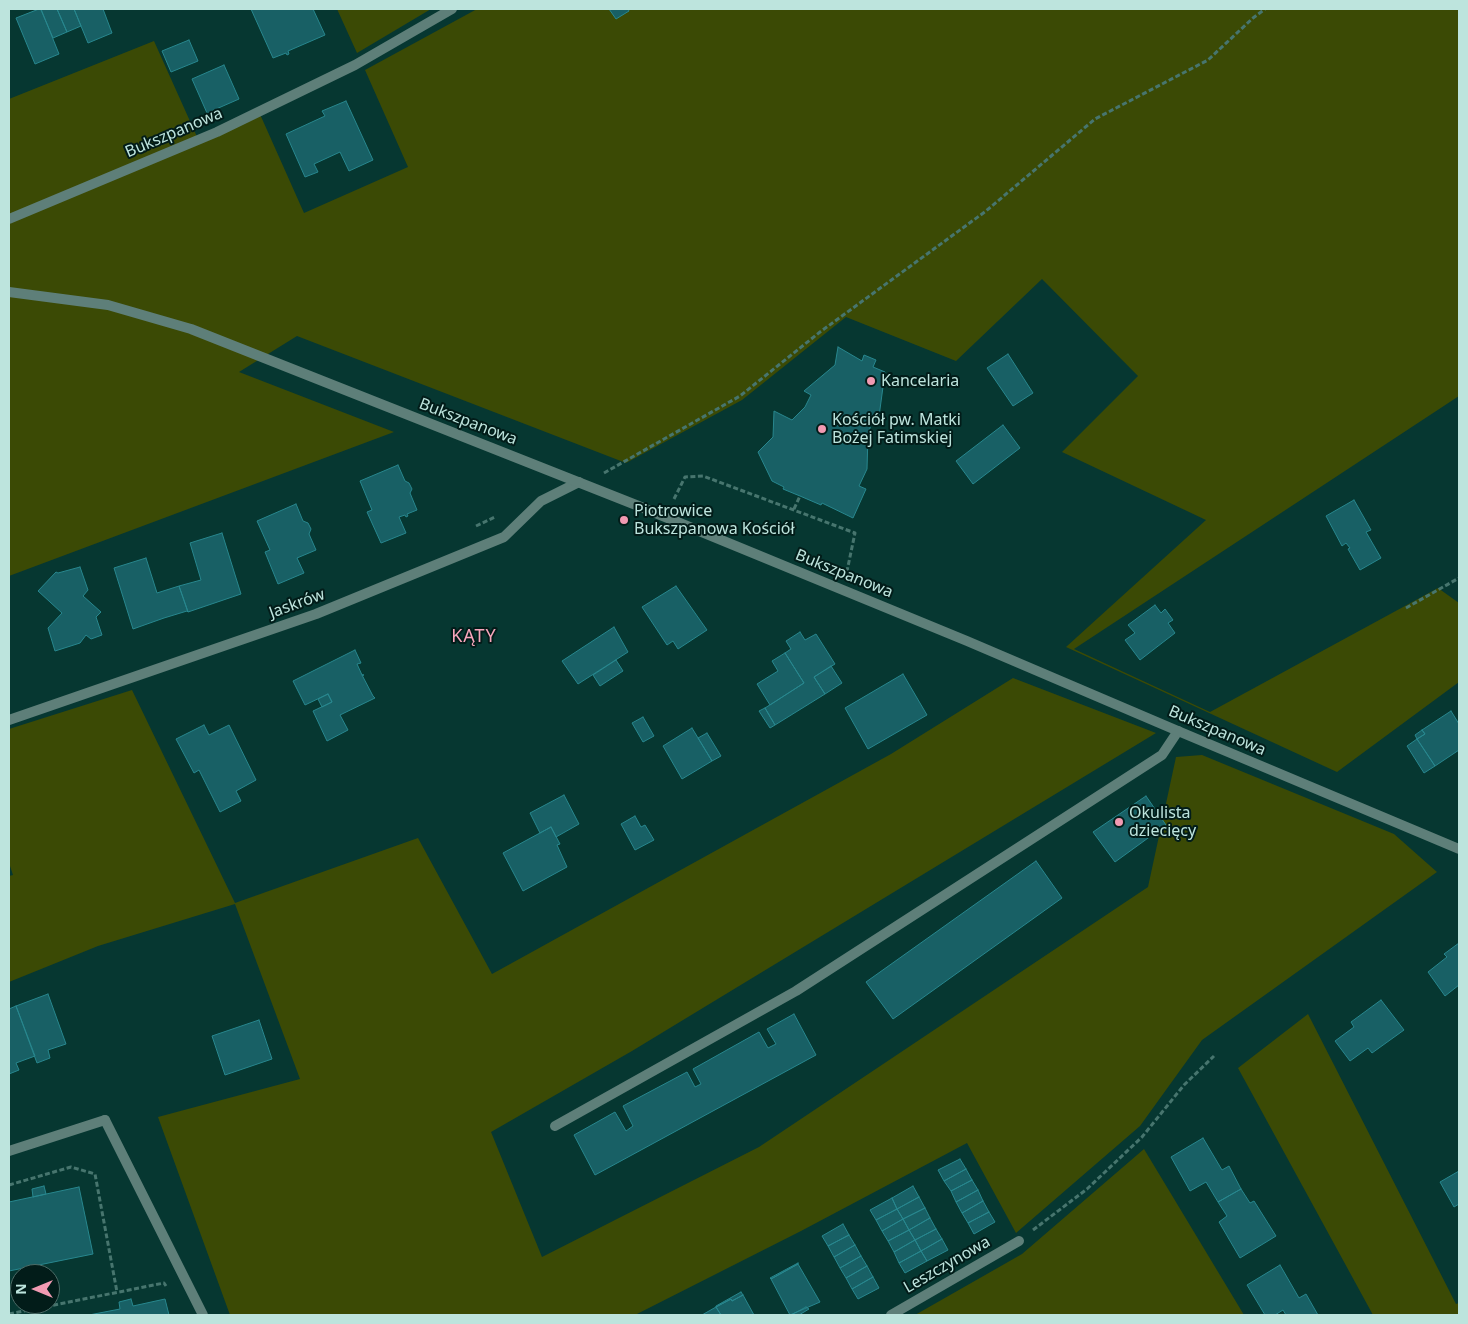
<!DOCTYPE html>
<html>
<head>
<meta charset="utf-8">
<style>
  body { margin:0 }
  #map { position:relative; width:1468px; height:1324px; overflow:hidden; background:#063731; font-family:"Noto Sans",sans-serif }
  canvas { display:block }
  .frame { position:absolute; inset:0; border:10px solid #bde4dd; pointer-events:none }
  .north { position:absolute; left:10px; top:1264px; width:50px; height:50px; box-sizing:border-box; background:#021c19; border:1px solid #4d6c67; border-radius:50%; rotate:270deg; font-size:14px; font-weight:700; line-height:20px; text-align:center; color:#bde4dd }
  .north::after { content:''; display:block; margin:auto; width:18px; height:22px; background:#f19ab2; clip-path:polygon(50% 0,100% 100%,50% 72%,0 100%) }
</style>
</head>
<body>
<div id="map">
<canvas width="1468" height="1324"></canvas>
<div class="frame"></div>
<div class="north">N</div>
</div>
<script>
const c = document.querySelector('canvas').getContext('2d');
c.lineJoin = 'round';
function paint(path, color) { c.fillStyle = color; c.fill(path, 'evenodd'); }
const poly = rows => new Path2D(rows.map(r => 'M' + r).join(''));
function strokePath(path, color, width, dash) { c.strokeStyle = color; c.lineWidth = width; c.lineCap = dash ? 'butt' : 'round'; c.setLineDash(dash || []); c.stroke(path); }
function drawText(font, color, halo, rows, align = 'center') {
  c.font = font + ' "Noto Sans",sans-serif'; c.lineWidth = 4; c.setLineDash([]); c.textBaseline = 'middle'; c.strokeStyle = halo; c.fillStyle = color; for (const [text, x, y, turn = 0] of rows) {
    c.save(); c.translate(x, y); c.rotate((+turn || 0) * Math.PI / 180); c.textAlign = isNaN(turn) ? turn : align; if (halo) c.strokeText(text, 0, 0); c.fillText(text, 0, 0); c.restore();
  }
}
const green = poly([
  [337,9,431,9,357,53],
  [477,9,1459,9,1459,396,1074,649,1210,712,1438,588,1459,603,1459,682,1337,772,1066,647,1206,520,1062,452,1138,376,1042,279,956,361,846,317,742,400,626,463,297,336,239,372,394,432,9,576,9,99,154,41,198,139,259,112,304,213,408,167,365,70],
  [1013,678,1156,733,632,1051,491,1132,542,1257,759,1147,1148,887,1176,757,1202,755,1394,834,1437,872,1202,1040,1140,1126,1016,1233,967,1143,801,1231,635,1315,230,1315,158,1117,300,1079,235,904,98,946,9,982,9,876,13,875,9,863,9,729,132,690,235,903,418,838,492,974,891,754],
  [1308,1014,1456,1304,1459,1303,1459,1315,1373,1315,1238,1068],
  [1144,1149,1244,1315,915,1315,1022,1254]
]);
const building = poly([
  [39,9,41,9,59,54,35,64,16,18,39,9],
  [43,9,57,9,67,32,53,38,41,10,43,9],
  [57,9,74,9,81,26,67,32,57,9],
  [74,9,103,9,112,33,88,43,74,9],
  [251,9,313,9,325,35,288,51,289,54,287,55,286,53,273,58,251,9],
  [609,9,628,9,629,11,616,19,609,9],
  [189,40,198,61,171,72,162,51,189,40],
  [224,65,239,99,207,113,192,79,224,65],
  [346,101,373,160,349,171,340,152,314,164,318,172,305,177,286,134,325,116,322,111,346,101],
  [838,347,862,361,864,355,876,360,873,367,885,372,878,424,872,421,868,435,867,469,859,486,866,489,853,518,822,503,821,505,800,496,783,489,784,487,772,481,758,452,773,437,774,411,792,420,805,407,811,395,804,391,835,365,838,347],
  [1008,354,1033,393,1013,406,987,368,1008,354],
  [1003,425,1020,448,973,484,956,461,1003,425],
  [398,465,405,481,409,483,412,489,410,493,417,510,407,514,408,516,406,517,405,515,399,517,406,533,381,543,367,512,372,510,360,481,398,465],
  [1354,500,1371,530,1366,532,1381,558,1360,570,1348,549,1350,548,1346,543,1342,546,1326,516,1354,500],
  [296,504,303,521,308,523,311,529,309,534,316,550,297,558,304,573,278,584,265,552,270,550,257,521,296,504],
  [222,533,241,594,188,612,179,586,201,580,190,543,222,533],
  [146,558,157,593,179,586,188,612,187,611,164,618,133,629,114,568,146,558],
  [80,567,88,590,83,596,101,612,96,617,102,635,91,639,86,635,80,643,55,651,48,628,62,613,38,591,56,572,58,573,80,567],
  [676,586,707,630,678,649,673,641,667,645,642,607,676,586],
  [1155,605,1161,613,1165,609,1173,620,1168,623,1175,633,1140,660,1125,640,1135,633,1128,625,1155,605],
  [614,627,628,652,578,684,562,661,614,627],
  [800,632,805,640,816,634,835,664,814,677,825,694,775,725,765,708,804,683,785,653,791,649,786,641,800,632],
  [355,650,361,663,357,664,362,675,364,675,362,675,373,696,375,698,340,715,348,730,327,741,313,711,332,702,328,694,305,705,293,681,355,650],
  [785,653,804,683,770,705,757,684,778,671,772,661,785,653],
  [616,660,623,671,600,686,593,675,616,660],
  [831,666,842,683,825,694,814,677,831,666],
  [903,674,927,715,868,749,845,708,903,674],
  [328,694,332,702,322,707,318,699,328,694],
  [765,708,775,725,770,728,759,711,765,708],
  [1451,711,1459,724,1459,750,1435,766,1417,739,1425,734,1422,730,1451,711],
  [643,717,654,736,643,742,632,723,643,717],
  [204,725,209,735,229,725,256,780,236,791,241,801,220,812,199,770,194,773,176,739,204,725],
  [692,728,712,761,682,779,663,746,692,728],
  [1422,730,1425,734,1417,739,1415,735,1422,730],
  [707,733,721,756,712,761,698,738,707,733],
  [1417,739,1435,766,1424,773,1407,746,1417,739],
  [564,795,579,824,556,837,551,827,540,833,530,813,564,795],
  [1146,796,1166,825,1115,862,1093,832,1146,796],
  [635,816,641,827,645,825,654,840,635,850,621,824,635,816],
  [551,827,560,844,557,845,567,867,523,891,503,853,551,827],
  [1036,861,1062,898,893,1019,866,982,1036,861],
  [1459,943,1459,985,1445,996,1428,972,1447,957,1444,954,1459,943],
  [48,994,66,1044,48,1050,50,1058,37,1063,16,1006,48,994],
  [1381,1000,1404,1030,1372,1053,1368,1048,1350,1061,1335,1041,1354,1027,1351,1022,1381,1000],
  [16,1006,35,1056,16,1063,19,1070,9,1074,9,1009,16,1006],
  [794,1014,816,1055,595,1175,574,1135,615,1112,626,1131,633,1126,623,1106,687,1072,695,1087,701,1084,693,1069,759,1032,768,1048,776,1044,767,1029,794,1014],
  [259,1020,272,1059,225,1075,212,1036,259,1020],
  [1203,1138,1222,1170,1229,1166,1241,1189,1218,1202,1206,1182,1190,1191,1171,1157,1203,1138],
  [960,1159,966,1169,944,1181,938,1170,960,1159],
  [966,1169,972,1180,951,1191,944,1181,966,1169],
  [1459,1171,1459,1204,1454,1207,1440,1182,1459,1171],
  [972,1180,978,1190,956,1202,951,1191,972,1180],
  [44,1186,46,1194,33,1197,32,1189,44,1186],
  [913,1186,919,1197,897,1209,892,1198,913,1186],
  [79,1187,93,1254,9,1271,9,1202,79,1187],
  [1241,1189,1250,1203,1254,1201,1276,1236,1240,1258,1219,1222,1227,1216,1218,1202,1241,1189],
  [978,1190,983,1201,962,1213,956,1202,978,1190],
  [919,1197,925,1208,903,1219,897,1209,919,1197],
  [892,1198,897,1209,876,1220,870,1210,892,1198],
  [983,1201,989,1212,968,1223,962,1213,983,1201],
  [925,1208,930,1218,909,1230,903,1219,925,1208],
  [897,1209,903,1219,882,1231,876,1220,897,1209],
  [989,1212,995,1222,974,1234,968,1223,989,1212],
  [930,1218,936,1229,915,1240,909,1230,930,1218],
  [903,1219,909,1230,888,1241,882,1231,903,1219],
  [843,1224,849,1235,828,1246,822,1236,843,1224],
  [936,1229,942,1239,921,1251,915,1240,936,1229],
  [909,1230,915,1240,894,1252,888,1241,909,1230],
  [849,1235,855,1245,834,1257,828,1246,849,1235],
  [942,1239,948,1250,927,1261,921,1251,942,1239],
  [915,1240,921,1251,899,1263,894,1252,915,1240],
  [855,1245,861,1256,840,1268,834,1257,855,1245],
  [921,1251,927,1261,905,1273,899,1263,921,1251],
  [861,1256,867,1266,846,1278,840,1268,861,1256],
  [798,1263,798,1264,771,1279,770,1278,798,1263],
  [798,1264,820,1302,790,1315,771,1279,798,1264],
  [1280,1265,1299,1298,1306,1294,1318,1315,1286,1315,1283,1310,1275,1315,1265,1315,1247,1285,1280,1265],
  [867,1266,873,1277,852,1289,846,1278,867,1266],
  [873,1277,879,1288,858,1299,852,1289,873,1277],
  [741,1292,743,1295,732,1301,731,1299,716,1307,716,1306,741,1292],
  [743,1295,754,1315,721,1315,716,1307,731,1299,732,1301,743,1295],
  [131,1299,133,1306,165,1299,169,1315,89,1315,120,1309,119,1302,131,1299],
  [716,1307,721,1315,702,1315,716,1307],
  [806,1307,809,1309,799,1315,791,1315,806,1307]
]);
const path = poly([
  [604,473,740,396,820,332,986,211,1095,119,1208,60,1253,18,1265,9],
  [674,499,685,477,703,476,855,533,847,571],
  [794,509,800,496],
  [476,526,495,517],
  [1406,608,1459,578],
  [9,1185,71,1167,95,1174,117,1292],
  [1033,1230,1087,1189,1142,1137,1184,1085,1214,1056],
  [9,1314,164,1283,166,1286]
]);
const service = poly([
  [9,219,217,132,355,65,452,9],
  [105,1120,203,1315],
  [555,1126,796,991,1162,755,1178,731]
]);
const minor = poly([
  [9,720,316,614,504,537,541,501,579,482],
  [9,1151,105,1120],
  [891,1315,1019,1241]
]);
const tertiary = poly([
  [9,292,108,305,191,329,636,505,967,641,1178,731,1459,849]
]);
const markers = [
  [871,381,5,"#f19ab2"],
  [822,429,5,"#f19ab2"],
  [624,520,5,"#f19ab2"],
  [1119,822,5,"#f19ab2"]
];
const streetNames = [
  ["Bukszpanowa",174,133,-23],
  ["Bukszpanowa",468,422,21],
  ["Bukszpanowa",844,574,22],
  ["Jaskrów",297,604,-20],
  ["Bukszpanowa",1217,731,23],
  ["Leszczynowa",947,1265,-30]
];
const poiNames = [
  ["Kancelaria",881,381],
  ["Kościół pw. Matki",832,420],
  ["Bożej Fatimskiej",832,438],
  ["Piotrowice",634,511],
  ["Bukszpanowa Kościół",634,529],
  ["Okulista",1129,813],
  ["dziecięcy",1129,831]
];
const neighbourhoodNames = [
  ["KĄTY",474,637]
];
paint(green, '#3b4a05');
paint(building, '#186065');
strokePath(building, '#28878e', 1);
strokePath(path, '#47756e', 3, [5, 2.5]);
strokePath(service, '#5e7f79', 10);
strokePath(minor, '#5e7f79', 10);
strokePath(tertiary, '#5e7f79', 10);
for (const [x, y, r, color] of markers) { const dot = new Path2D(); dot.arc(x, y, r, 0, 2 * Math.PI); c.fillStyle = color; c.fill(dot); strokePath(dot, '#021c19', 2); }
drawText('16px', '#bde4dd', '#021c19', streetNames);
drawText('16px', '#bde4dd', '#021c19', poiNames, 'left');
c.letterSpacing = '1px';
drawText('18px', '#f8a6bc', '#021c19', neighbourhoodNames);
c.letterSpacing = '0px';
</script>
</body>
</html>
